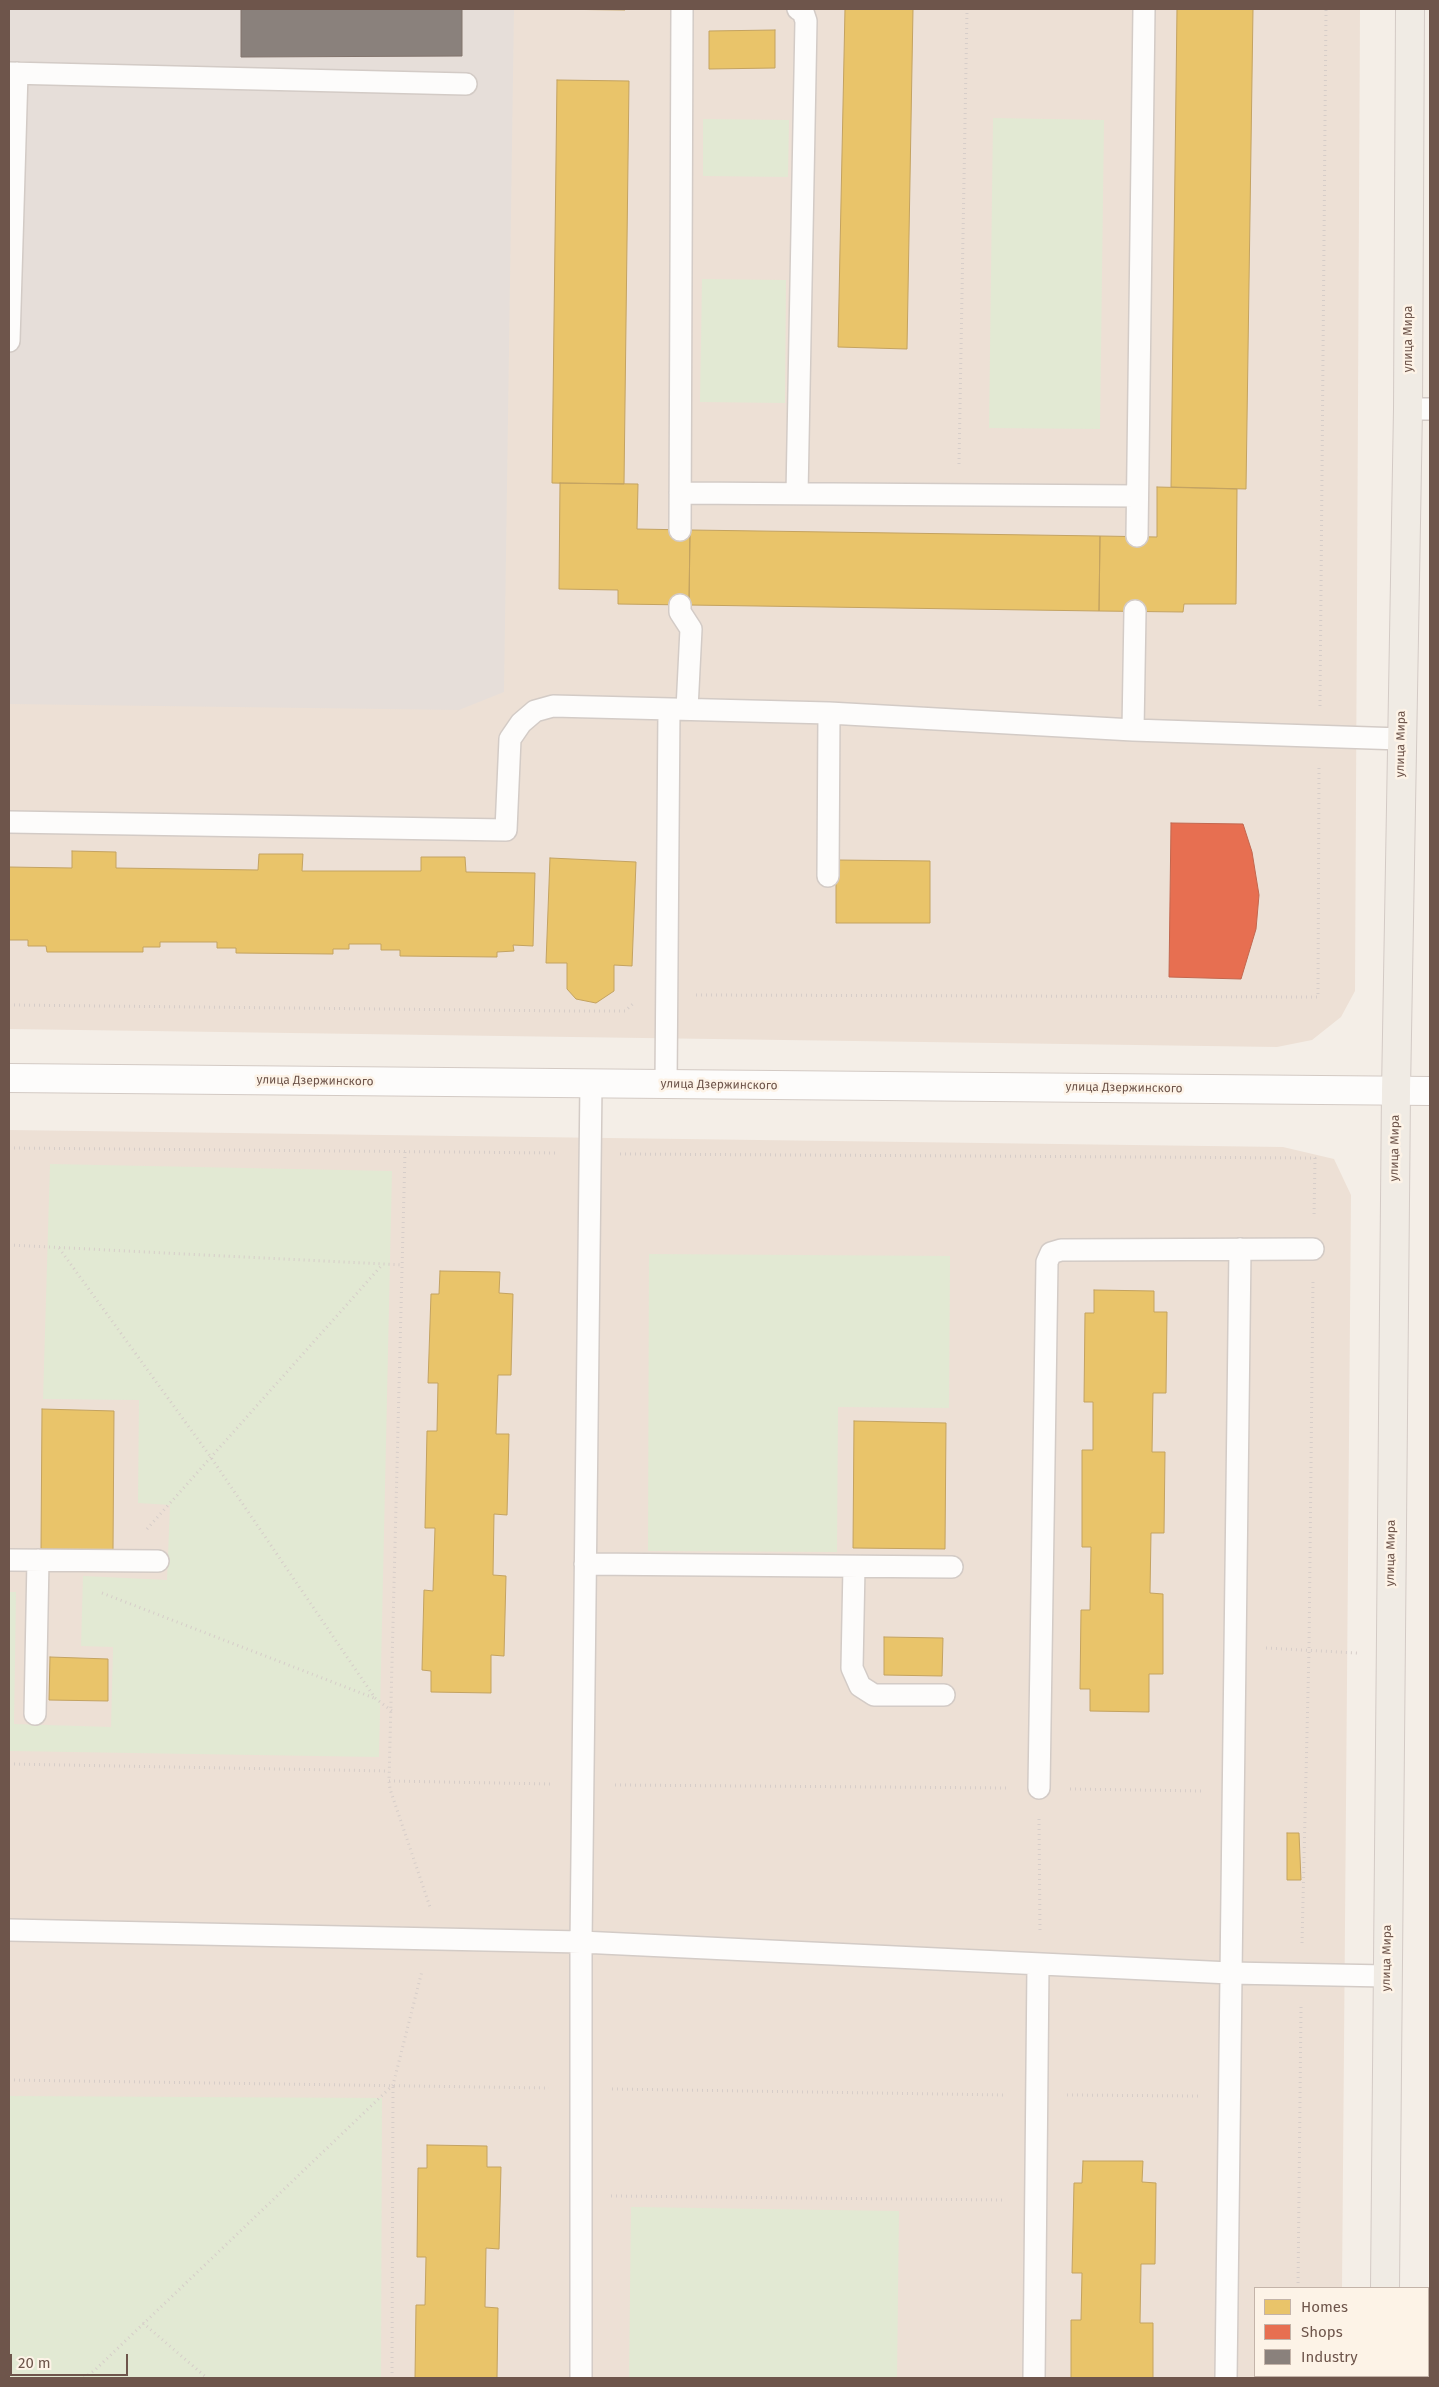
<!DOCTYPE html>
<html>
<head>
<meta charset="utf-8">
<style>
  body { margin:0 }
  #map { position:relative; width:1439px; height:2387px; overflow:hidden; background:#f4eee7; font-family:"Fira Sans",sans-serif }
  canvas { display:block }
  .frame { position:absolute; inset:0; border:10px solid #6e554b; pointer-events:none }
  .legend { position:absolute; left:1254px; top:2287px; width:175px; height:90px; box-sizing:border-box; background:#fdf3e7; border:1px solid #c4b4a9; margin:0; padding:6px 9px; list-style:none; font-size:15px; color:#6e554b }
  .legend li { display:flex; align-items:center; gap:10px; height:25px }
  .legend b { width:25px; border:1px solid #c4b4a9 }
  .scale { position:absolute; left:10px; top:2354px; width:118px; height:22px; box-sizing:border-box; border:2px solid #6e554b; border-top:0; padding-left:6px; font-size:15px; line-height:18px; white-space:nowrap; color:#6e554b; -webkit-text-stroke:4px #fdf3e7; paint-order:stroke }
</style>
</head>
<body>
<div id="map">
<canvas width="1439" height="2387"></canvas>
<div class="frame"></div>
<ul class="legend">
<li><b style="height:14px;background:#e9c46a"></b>Homes</li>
<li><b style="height:14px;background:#e76f51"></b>Shops</li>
<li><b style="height:14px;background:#8a817c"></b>Industry</li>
</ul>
<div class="scale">20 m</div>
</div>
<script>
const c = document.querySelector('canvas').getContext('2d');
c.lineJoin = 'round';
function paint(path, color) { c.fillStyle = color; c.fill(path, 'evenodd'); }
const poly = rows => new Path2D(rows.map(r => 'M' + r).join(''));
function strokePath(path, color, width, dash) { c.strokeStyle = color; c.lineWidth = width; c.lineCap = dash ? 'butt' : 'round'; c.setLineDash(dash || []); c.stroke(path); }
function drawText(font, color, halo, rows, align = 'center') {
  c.font = font + ' "Fira Sans",sans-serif'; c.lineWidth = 5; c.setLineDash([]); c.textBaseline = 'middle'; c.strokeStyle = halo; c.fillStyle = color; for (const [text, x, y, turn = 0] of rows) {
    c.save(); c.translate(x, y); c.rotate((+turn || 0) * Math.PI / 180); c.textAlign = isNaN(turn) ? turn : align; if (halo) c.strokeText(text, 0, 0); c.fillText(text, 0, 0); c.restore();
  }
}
const residential = poly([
  [9,9,1360,9,1355,991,1341,1017,1312,1040,1277,1047,9,1029],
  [9,1130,1283,1147,1334,1159,1351,1195,1342,2288,1255,2288,1255,2376,1341,2376,1341,2378,9,2378]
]);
const industrial = poly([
  [9,9,514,9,504,692,459,710,9,704]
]);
const green = poly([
  [993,118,1104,120,1100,429,989,428],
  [703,119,789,120,788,177,703,176],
  [702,279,786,280,785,403,700,402],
  [50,1164,392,1171,379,1757,9,1751,9,1592,16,1592,14,1724,111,1727,113,1647,81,1646,83,1576,167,1580,170,1505,138,1503,139,1400,43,1399],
  [649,1254,950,1256,949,1408,838,1407,837,1552,648,1551],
  [9,2096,382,2098,381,2378,9,2378],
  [631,2207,899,2211,897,2378,629,2378]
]);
const homes = poly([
  [544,9,625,9,625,10,544,9],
  [845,9,913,9,907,349,838,347,845,9],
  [1177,9,1253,9,1246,489,1171,487,1177,9],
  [775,30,775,68,709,69,709,31,775,30],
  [557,80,629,81,624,484,552,483,557,80],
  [560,483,638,484,637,529,690,530,689,605,618,604,618,590,559,589,560,483],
  [1157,487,1237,489,1236,604,1184,604,1183,612,1099,611,1100,536,1157,537,1157,487],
  [690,530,1100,536,1099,611,689,605,690,530],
  [72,851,116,852,116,868,258,870,259,854,303,854,302,871,421,871,421,857,465,857,466,872,535,873,533,946,513,945,514,951,497,952,497,957,400,956,400,950,381,950,381,944,349,944,349,949,333,949,333,954,236,953,236,948,217,948,217,942,160,942,160,947,143,947,143,952,47,952,46,946,28,946,28,940,9,940,9,867,72,868,72,851],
  [550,858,636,862,632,966,614,965,614,991,596,1003,576,999,567,989,567,963,546,963,550,858],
  [836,860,930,861,930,923,836,923,836,860],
  [440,1271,500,1272,499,1293,513,1294,511,1375,498,1375,496,1434,509,1434,507,1515,494,1514,493,1575,506,1576,504,1656,491,1655,491,1693,431,1692,431,1671,422,1670,424,1590,433,1591,435,1528,425,1528,427,1431,437,1431,438,1383,428,1383,431,1294,439,1294,440,1271],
  [1094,1290,1154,1291,1154,1312,1167,1312,1166,1393,1153,1393,1152,1452,1165,1452,1164,1533,1151,1533,1150,1593,1163,1594,1163,1674,1149,1674,1149,1712,1090,1711,1090,1689,1080,1689,1081,1610,1090,1610,1091,1547,1082,1547,1082,1450,1093,1450,1093,1402,1084,1402,1085,1313,1094,1313,1094,1290],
  [42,1409,114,1411,113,1550,41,1549,42,1409],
  [854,1421,946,1423,945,1549,853,1548,854,1421],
  [884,1637,943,1638,942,1676,884,1675,884,1637],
  [50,1657,108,1659,108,1701,49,1700,50,1657],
  [1287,1833,1299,1833,1301,1880,1287,1880,1287,1833],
  [427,2145,487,2146,487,2167,501,2167,499,2249,486,2248,485,2307,498,2308,497,2378,415,2378,416,2305,425,2305,426,2257,417,2257,418,2168,427,2168,427,2145],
  [1083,2161,1143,2161,1142,2182,1156,2183,1155,2264,1141,2264,1140,2323,1153,2323,1153,2378,1071,2378,1071,2320,1081,2320,1082,2273,1072,2273,1074,2183,1082,2183,1083,2161]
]);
const shops = poly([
  [1171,823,1243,824,1252,852,1259,895,1256,929,1241,979,1169,977,1171,823]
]);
const industry = poly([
  [241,9,462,9,462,56,241,57,241,9]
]);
const path = poly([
  [959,464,967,9],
  [1320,706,1326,9],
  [696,995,1318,997,1319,767],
  [9,1005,571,1011,625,1011,635,1002],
  [9,1148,559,1153],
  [405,1152,389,1781,390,1789,430,1907],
  [620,1154,1315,1158,1314,1218],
  [9,1245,402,1265],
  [59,1248,210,1456,375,1698,392,1711],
  [147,1529,383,1264],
  [102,1593,374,1698],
  [1266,1648,1357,1653],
  [9,1764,389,1771],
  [389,1781,551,1784],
  [615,1785,1008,1788],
  [1070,1789,1203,1791],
  [1039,1819,1040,1933],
  [1302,1943,1309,1650,1313,1279],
  [9,2080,549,2088],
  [612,2089,1006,2095],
  [1067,2095,1199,2096],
  [611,2196,1005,2200],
  [1298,2288,1301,2006],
  [143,2323,207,2378],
  [84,2378,95,2370,393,2085,422,1971],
  [392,2378,393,2086],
  [1297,2378,1298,2376]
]);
const lane = poly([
  [9,73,466,84],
  [9,341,17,73],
  [1408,409,1430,409],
  [680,493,1136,496],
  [797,494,806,21,803,12,798,9],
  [680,530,682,9],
  [1137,536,1144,9],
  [680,605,680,612,691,629,687,709],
  [1133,730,1135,611],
  [9,822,506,830,510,739,521,723,535,711,553,706,829,713,1133,730,1401,739],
  [828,876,829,713],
  [666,1084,669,709],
  [9,1560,158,1561],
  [585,1564,952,1567],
  [854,1567,852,1668,860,1686,874,1695,944,1695],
  [35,1714,38,1560],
  [1039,1788,1047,1262,1051,1253,1061,1250,1313,1249],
  [9,1930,581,1942,1230,1973,1386,1976],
  [581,2378,581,1942,591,1083],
  [1034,2378,1038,1965],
  [1226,2378,1240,1249]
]);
const secondary = poly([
  [9,1078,1430,1091]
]);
const primary = poly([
  [1385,2288,1396,1091,1408,409,1410,9],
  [1385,2378,1385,2376]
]);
const streetNames = [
  ["улица Мира",1409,339,-90],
  ["улица Мира",1401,744,-89],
  ["улица Дзержинского",315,1081,1],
  ["улица Дзержинского",719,1085,1],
  ["улица Дзержинского",1124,1088,1],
  ["улица Мира",1395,1148,-89],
  ["улица Мира",1391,1553,-89],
  ["улица Мира",1387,1958,-89]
];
paint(residential, '#ede0d5');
paint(industrial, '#e6ded9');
paint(green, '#e2e9d3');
paint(homes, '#e9c46a');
strokePath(homes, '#c4a361', 1);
paint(shops, '#e76f51');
strokePath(shops, '#c3674f', 1);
paint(industry, '#8a817c');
strokePath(industry, '#82746d', 1);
strokePath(lane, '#d3cbc6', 24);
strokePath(secondary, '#d3cac4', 30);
strokePath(primary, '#d3cac5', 30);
strokePath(path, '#d6cdc9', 3, [1, 4]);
strokePath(lane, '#fdfcfb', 21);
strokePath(secondary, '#fdfcfb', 28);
strokePath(primary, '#f0ebe4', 28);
drawText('12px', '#6e554b', '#fdf3e7', streetNames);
</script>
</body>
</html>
